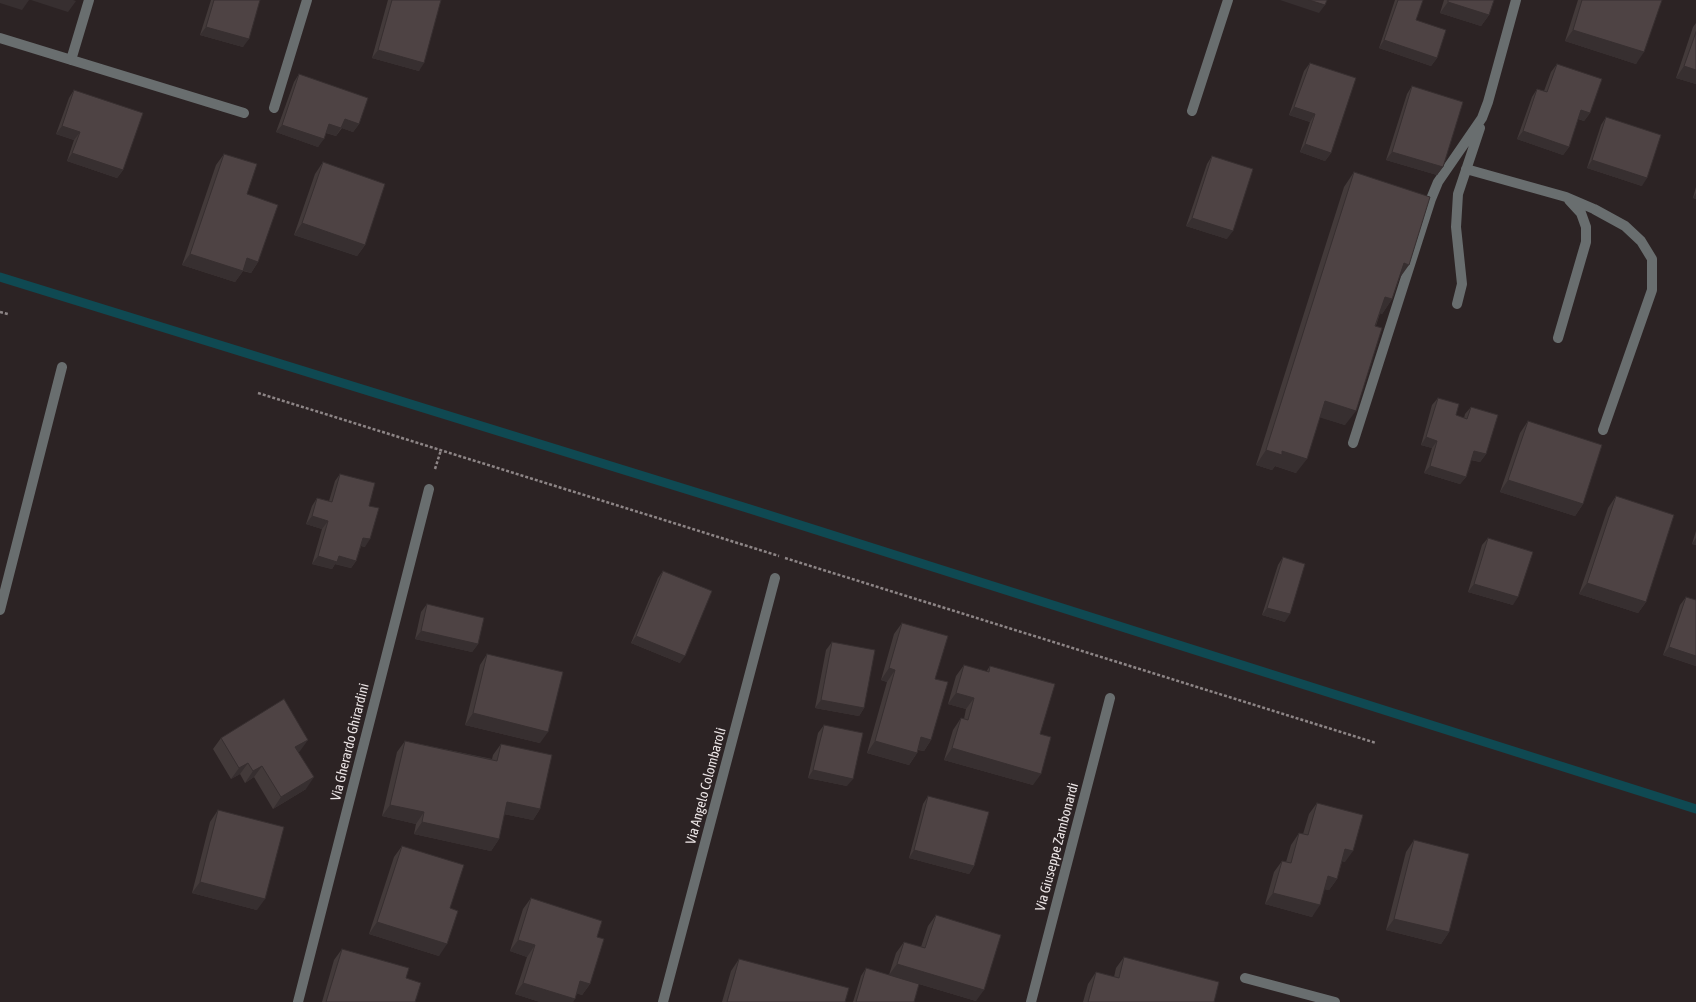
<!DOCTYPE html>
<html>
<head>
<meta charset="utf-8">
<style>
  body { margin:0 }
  canvas { display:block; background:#2c2324 }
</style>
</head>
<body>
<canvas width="1696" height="1002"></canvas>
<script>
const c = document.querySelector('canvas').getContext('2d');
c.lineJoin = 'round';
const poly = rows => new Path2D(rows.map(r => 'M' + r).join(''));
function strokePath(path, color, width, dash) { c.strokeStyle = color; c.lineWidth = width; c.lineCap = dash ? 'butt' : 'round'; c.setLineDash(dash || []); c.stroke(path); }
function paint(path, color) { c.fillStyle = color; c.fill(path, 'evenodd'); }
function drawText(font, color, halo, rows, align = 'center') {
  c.font = font + ' "Asap Condensed",sans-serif'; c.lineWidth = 3; c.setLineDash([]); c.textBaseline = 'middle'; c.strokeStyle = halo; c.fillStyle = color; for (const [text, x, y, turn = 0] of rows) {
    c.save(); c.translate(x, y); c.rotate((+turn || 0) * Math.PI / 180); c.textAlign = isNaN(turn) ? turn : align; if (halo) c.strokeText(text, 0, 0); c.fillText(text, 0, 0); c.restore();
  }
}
const stream = poly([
  [0,277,750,509,1696,809]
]);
const path = poly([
  [0,312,8,314],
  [258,393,779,556],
  [435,469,441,450],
  [785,558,1376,743]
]);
const minor = poly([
  [0,38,244,113],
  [71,60,89,0],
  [274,108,307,0],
  [1192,111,1228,0],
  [1466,169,1566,197,1594,209,1625,226,1641,241,1652,259,1652,290,1603,430],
  [1457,304,1462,284,1456,227,1458,194,1480,128],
  [1558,338,1586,242,1586,227,1581,213,1569,200],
  [1353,443,1431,199,1438,182,1482,118,1488,102,1516,0],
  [0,610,62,367],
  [1245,978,1335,1002],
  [298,1002,429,489],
  [663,1002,775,578],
  [1031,1002,1110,698]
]);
const wall = poly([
  [211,0,260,0,243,47,200,35],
  [388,0,441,0,419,71,372,58],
  [1395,0,1423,0,1416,20,1437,58,1431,66,1379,48],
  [1444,0,1494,0,1489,15,1481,26,1440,13],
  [1578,0,1662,0,1636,64,1565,41],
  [1696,23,1696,84,1676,78,1693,27],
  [1310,63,1331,153,1325,161,1300,152,1310,122,1289,115,1304,71],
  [1557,64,1590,113,1584,121,1578,119,1569,147,1563,155,1517,139,1532,97,1537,89,1544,91,1551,72],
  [299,74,359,124,353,132,342,128,336,136,326,133,318,147,276,132,294,82],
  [1412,86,1443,167,1437,175,1386,160,1407,94],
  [74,90,123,170,117,178,67,161,74,140,56,134,69,98],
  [1606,117,1642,186,1587,168,1601,125],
  [224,154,247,194,258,262,251,273,243,271,235,282,182,265,216,165],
  [1212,156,1227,239,1186,226,1207,164],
  [323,162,365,245,357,256,294,235,315,174],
  [1354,172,1399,279,1392,299,1382,314,1380,313,1345,425,1320,417,1296,473,1275,466,1272,470,1256,465,1344,187],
  [1696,187,1696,199,1693,198],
  [1438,398,1456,415,1464,418,1465,414,1471,407,1486,454,1480,462,1471,460,1466,477,1460,484,1424,473,1432,448,1421,445,1432,405],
  [1528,421,1583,504,1575,516,1500,492,1520,433],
  [340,474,369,506,365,547,361,546,356,561,351,568,335,564,332,569,312,564,322,529,306,524,312,506,317,498,329,501,335,481],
  [1616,496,1646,602,1638,613,1579,594,1608,508],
  [1696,531,1696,545,1692,544],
  [1488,538,1513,605,1468,592,1482,545],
  [1283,557,1285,622,1262,615,1278,565],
  [663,571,680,663,631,643,658,578],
  [1686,597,1696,666,1663,655,1680,605],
  [427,604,478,644,472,652,415,639,421,612],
  [902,623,935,679,931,740,924,751,918,750,917,753,909,765,867,753,887,682,881,680,894,634],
  [832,642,864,708,859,716,815,708,826,650],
  [487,654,540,743,465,725,480,665],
  [964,665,986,672,990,666,1040,734,1033,785,944,760,953,730,961,718,964,719,966,709,948,704,956,676],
  [824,725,847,786,808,778,818,733],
  [221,738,300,751,298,752,306,789,273,809,254,777,245,783,240,774,231,779,213,749],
  [405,741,492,759,493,755,501,744,540,809,533,820,504,814,499,839,491,851,414,834,416,824,382,816,397,752],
  [928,796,974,866,969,874,909,858,923,804],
  [1317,803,1345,862,1342,861,1337,879,1329,890,1324,889,1312,917,1265,904,1274,872,1282,861,1286,862,1291,845,1299,833,1303,834,1309,814],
  [218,810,257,910,192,893,210,822],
  [1414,840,1449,932,1441,944,1386,930,1406,852],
  [402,846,450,908,439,956,369,934,394,857],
  [531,898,597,937,590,984,582,995,576,993,573,1002,540,1002,515,994,527,957,510,951,523,909],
  [936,915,976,1001,919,984,914,1002,853,1002,861,976,866,968,889,975,896,953,904,942,921,947,928,926],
  [342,949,406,978,415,1002,322,1002,334,960],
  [1124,957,1214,1002,1083,1002,1088,984,1096,972,1114,977,1116,968],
  [739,959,845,1002,722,1002,731,971]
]);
const shadedWall = poly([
  [0,0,29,0,22,10,0,3],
  [31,0,73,0,76,1,68,12],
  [1280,0,1309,0,1325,5,1319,13],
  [1448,2,1489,15,1481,26,1440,13],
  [206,27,249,39,243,47,200,35],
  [1573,30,1644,52,1636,64,1565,41],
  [1384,40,1437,58,1431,66,1379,48],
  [378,50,424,63,419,71,372,58],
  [1684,66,1696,70,1696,84,1676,78],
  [1294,107,1315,114,1310,122,1289,115],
  [1581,110,1590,113,1584,121,1576,118],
  [345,119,359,124,353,132,339,127],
  [329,124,341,128,336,136,324,132],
  [282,125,324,139,318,147,276,132],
  [62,126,80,132,74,140,56,134],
  [1523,131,1569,147,1563,155,1517,139],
  [1305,144,1331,153,1325,161,1300,152],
  [1392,152,1443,167,1437,175,1386,160],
  [72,153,123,170,117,178,67,161],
  [1592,160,1647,178,1642,186,1587,168],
  [1696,193,1696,199,1693,198],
  [1192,218,1233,231,1227,239,1186,226],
  [302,223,365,245,357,256,294,235],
  [190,254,243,271,235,282,182,265],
  [247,258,258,262,251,273,239,269],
  [1404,263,1409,265,1399,279],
  [1385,297,1392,299,1382,314,1375,312],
  [1325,401,1356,411,1345,425,1315,416],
  [1426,437,1437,441,1432,448,1421,445],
  [1266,450,1282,451,1307,459,1296,473,1275,466,1272,470,1256,465],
  [1474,451,1486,454,1480,462,1468,459],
  [1430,466,1466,477,1460,484,1424,473],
  [1508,480,1583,504,1575,516,1500,492],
  [312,516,328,521,322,529,306,524],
  [363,538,370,539,365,547,358,545],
  [1696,538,1696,545,1692,544],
  [318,556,339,556,356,561,351,568,335,564,332,569,312,564],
  [1587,583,1646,602,1638,613,1579,594],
  [1474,584,1518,597,1513,605,1468,592],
  [1267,608,1290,614,1285,622,1262,615],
  [421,631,478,644,472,652,415,639],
  [636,636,685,656,680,663,631,643],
  [1669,647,1696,656,1696,666,1663,655],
  [889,668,895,670,887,682,881,680],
  [956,693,974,698,966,709,948,704],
  [821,700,864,708,859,716,815,708],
  [473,713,548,732,540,743,465,725],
  [921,737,931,740,924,751,913,748],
  [308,740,300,751,287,759,295,747],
  [875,741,917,753,909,765,867,753],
  [952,748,1041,774,1033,785,944,760],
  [248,763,240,774,231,779,239,768],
  [262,766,254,777,245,783,253,771],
  [813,770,853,779,847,786,808,778],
  [314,777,306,789,273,809,281,797],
  [507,802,540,809,533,820,499,813],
  [390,805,424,812,416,824,382,816],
  [422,822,499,839,491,851,414,834],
  [1345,849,1353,851,1345,862,1337,860],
  [914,850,974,866,969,874,909,858],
  [1328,876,1337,879,1329,890,1320,888],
  [200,882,265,899,257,910,192,893],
  [1273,893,1320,905,1312,917,1265,904],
  [1394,919,1449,932,1441,944,1386,930],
  [377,922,447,944,439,956,369,934],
  [518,940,535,945,527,957,510,951],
  [897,964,984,990,976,1001,889,975],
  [580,981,590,984,582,995,572,992],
  [523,983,575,999,573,1002,540,1002,515,994]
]);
const building = poly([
  [214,0,260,0,249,39,206,27,214,0],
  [392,0,441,0,424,63,378,50,392,0],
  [1309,0,1327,0,1325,5,1309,0],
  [1398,0,1423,0,1416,20,1446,30,1437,58,1384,40,1398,0],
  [1448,0,1494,0,1489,15,1448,2,1448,0],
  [1582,0,1662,0,1644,52,1573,30,1582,0],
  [1696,32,1696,70,1684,66,1696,32],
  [1310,63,1356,78,1331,153,1305,144,1315,114,1294,107,1310,63],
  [1557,64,1602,79,1590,113,1581,110,1569,147,1523,131,1537,89,1547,92,1557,64],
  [299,74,368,98,359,124,345,119,341,128,329,124,324,139,282,125,299,74],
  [1412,86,1463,102,1443,167,1392,152,1412,86],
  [74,90,143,113,123,170,72,153,80,132,62,126,74,90],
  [1606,117,1661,135,1647,178,1592,160,1606,117],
  [224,154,257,164,247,194,278,205,258,262,247,258,243,271,190,254,224,154],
  [1212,156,1253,169,1233,231,1192,218,1212,156],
  [323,162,385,184,365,245,302,223,323,162],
  [1354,172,1430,197,1409,265,1404,263,1392,299,1385,297,1375,326,1382,328,1356,411,1325,401,1307,459,1282,451,1282,455,1266,450,1354,172],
  [1438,398,1459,404,1456,415,1467,419,1471,407,1498,415,1486,454,1474,451,1466,477,1430,466,1437,441,1426,437,1438,398],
  [1528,421,1602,445,1583,504,1508,480,1528,421],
  [340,474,375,483,369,506,379,508,370,539,363,538,356,561,339,556,337,562,318,556,328,521,312,516,317,498,332,502,340,474],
  [1616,496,1674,515,1646,602,1587,583,1616,496],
  [1488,538,1533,552,1518,597,1474,584,1488,538],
  [1283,557,1305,564,1290,614,1267,608,1283,557],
  [663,571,712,591,685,656,636,636,663,571],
  [1686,597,1696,600,1696,656,1669,647,1686,597],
  [427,604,484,618,478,644,421,631,427,604],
  [902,623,948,636,935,679,948,682,931,740,921,737,917,753,875,741,895,670,889,668,902,623],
  [832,642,875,650,864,708,821,700,832,642],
  [487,654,563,672,548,732,473,713,487,654],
  [964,665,989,672,990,666,1055,684,1040,734,1051,737,1041,774,952,748,961,718,968,720,974,698,956,693,964,665],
  [284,699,308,740,295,747,314,777,281,797,262,766,253,771,248,763,239,768,221,738,284,699],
  [824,725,863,733,853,779,813,770,824,725],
  [405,741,497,761,501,744,552,755,540,809,507,802,499,839,422,822,424,812,390,805,405,741],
  [928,796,989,812,974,866,914,850,928,796],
  [1317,803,1363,815,1353,851,1345,849,1337,879,1328,876,1320,905,1273,893,1282,861,1291,863,1299,833,1308,835,1317,803],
  [218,810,284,827,265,899,200,882,218,810],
  [1414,840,1469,854,1449,932,1394,919,1414,840],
  [402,846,464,865,450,908,458,911,447,944,377,922,402,846],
  [531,898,602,921,597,937,604,939,590,984,580,981,575,999,523,983,535,945,518,940,531,898],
  [936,915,1001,935,984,990,897,964,904,942,925,948,936,915],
  [342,949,409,968,406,978,421,983,415,1002,326,1002,342,949],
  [1124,957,1219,982,1214,1002,1088,1002,1096,972,1119,978,1124,957],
  [739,959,849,988,845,1002,727,1002,739,959],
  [866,968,919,984,914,1002,856,1002,866,968]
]);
const streetNames = [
  ["Via Gherardo Ghirardini",350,742,-76],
  ["Via Angelo Colombaroli",706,786,-75],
  ["Via Giuseppe Zambonardi",1057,847,-75]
];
strokePath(stream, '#0f4952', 9);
strokePath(path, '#8d8586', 2.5, [3, 2]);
strokePath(minor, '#696e6f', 10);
paint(wall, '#433a3a');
paint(shadedWall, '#372f30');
paint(building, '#4e4344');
strokePath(building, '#372f30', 1);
drawText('14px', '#ebe4e5', '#2c2324', streetNames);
</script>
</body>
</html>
